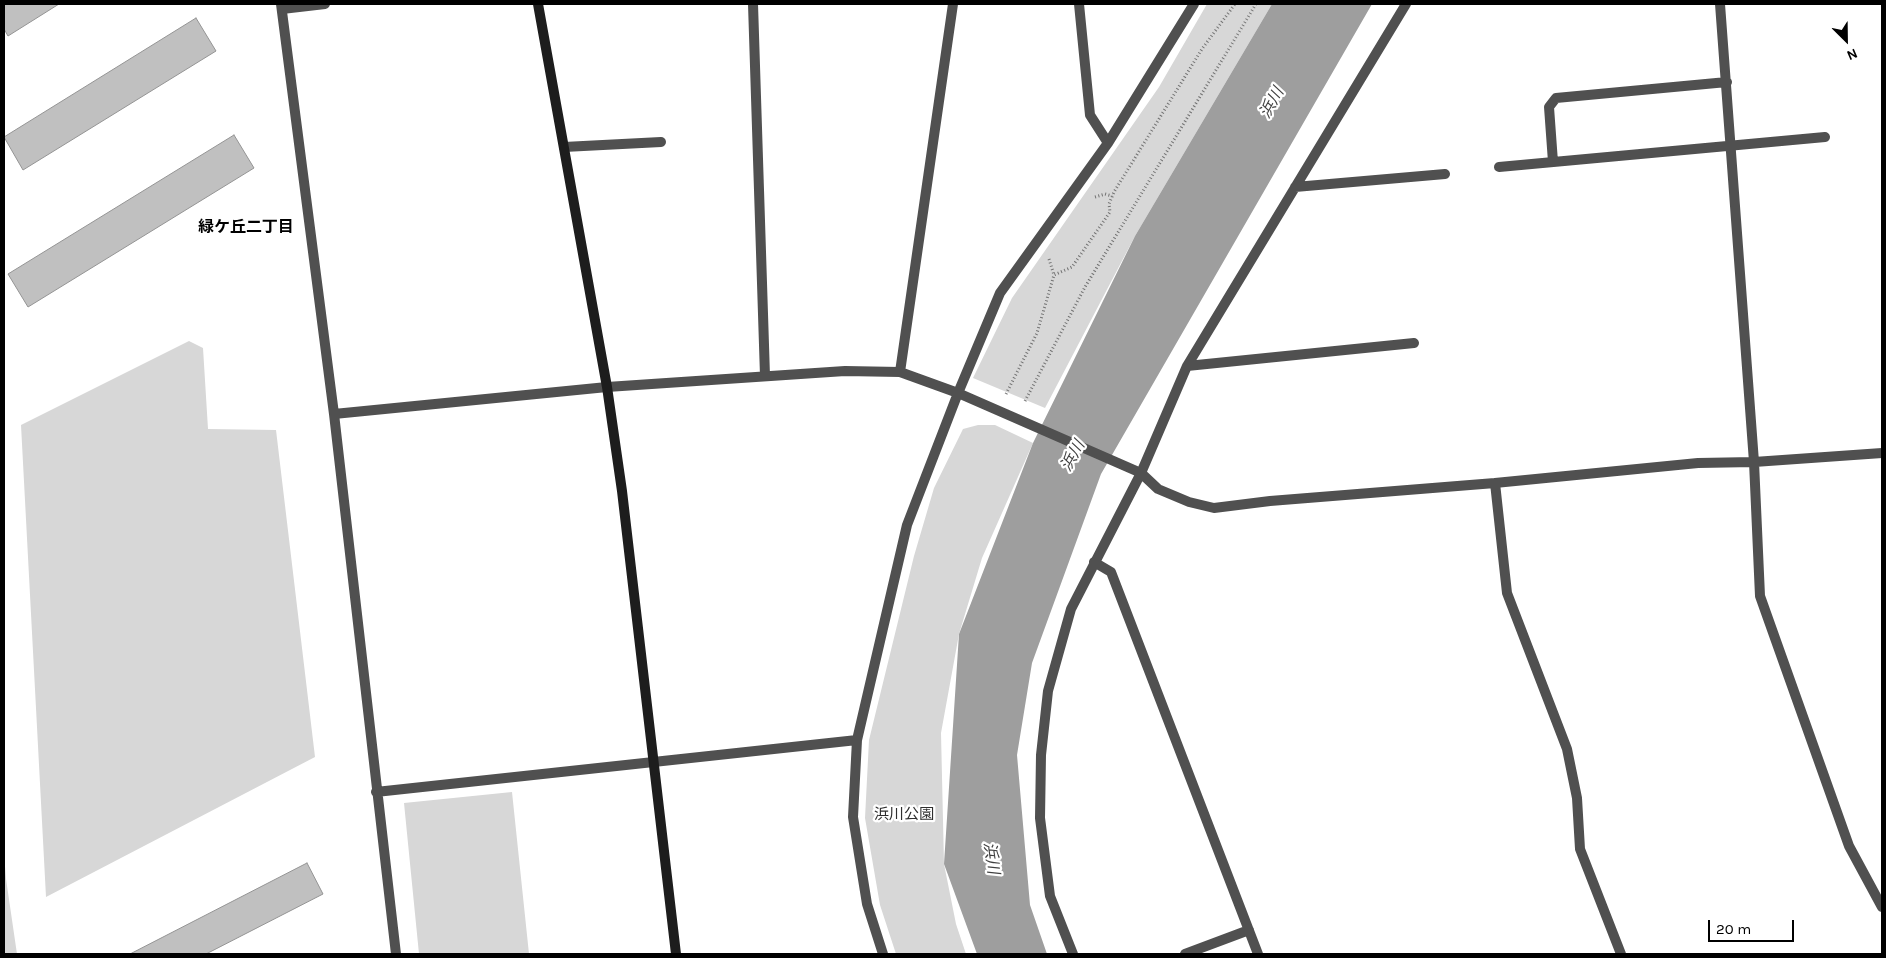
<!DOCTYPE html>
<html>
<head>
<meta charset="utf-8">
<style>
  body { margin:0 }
  #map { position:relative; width:1886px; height:958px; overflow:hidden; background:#fff; font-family:Karla,sans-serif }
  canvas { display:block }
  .frame { position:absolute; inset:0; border:5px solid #000; pointer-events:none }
  .north { position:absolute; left:1821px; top:15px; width:50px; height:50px; -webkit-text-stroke:4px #fff; paint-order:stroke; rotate:157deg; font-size:14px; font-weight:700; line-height:20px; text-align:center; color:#000 }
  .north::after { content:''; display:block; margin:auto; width:18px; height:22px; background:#000; clip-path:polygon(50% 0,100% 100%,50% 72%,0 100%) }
  .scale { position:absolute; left:1708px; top:920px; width:86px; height:22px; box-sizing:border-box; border:2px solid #000; border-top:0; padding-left:6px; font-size:15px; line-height:18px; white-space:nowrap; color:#000; -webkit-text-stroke:4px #fff; paint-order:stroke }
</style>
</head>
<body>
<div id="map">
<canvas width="1886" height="958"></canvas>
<div class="frame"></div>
<div class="north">N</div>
<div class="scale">20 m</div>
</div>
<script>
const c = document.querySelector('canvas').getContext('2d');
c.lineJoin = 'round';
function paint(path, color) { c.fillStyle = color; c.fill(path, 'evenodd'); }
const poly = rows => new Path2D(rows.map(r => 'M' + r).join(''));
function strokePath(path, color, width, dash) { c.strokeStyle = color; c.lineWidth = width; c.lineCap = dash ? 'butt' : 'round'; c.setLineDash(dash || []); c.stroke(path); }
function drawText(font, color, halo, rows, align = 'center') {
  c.font = font + ' Karla,"Noto Sans JP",sans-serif'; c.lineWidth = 4.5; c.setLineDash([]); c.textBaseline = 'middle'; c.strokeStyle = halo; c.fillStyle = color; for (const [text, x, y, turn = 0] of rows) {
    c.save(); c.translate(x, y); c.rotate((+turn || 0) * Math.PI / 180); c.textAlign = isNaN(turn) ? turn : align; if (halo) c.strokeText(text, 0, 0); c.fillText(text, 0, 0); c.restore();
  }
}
const green = poly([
  [1207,4,1272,4,1135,236,1045,408,973,378,1012,298,1159,87],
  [189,341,203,348,208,429,276,430,315,757,46,897,21,425],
  [978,425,995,425,1033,443,982,558,959,634,941,733,944,864,956,924,966,954,896,954,880,905,865,818,869,740,914,556,934,488,963,429],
  [512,792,529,954,419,954,404,803],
  [4,853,6,879,17,954,4,954]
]);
const water = poly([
  [1272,4,1372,4,1101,474,1032,663,1017,755,1030,905,1047,954,977,954,944,864,959,634,1033,443,1135,236]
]);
const building = poly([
  [4,4,59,4,8,36,4,29,4,4],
  [196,18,216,51,23,170,4,137,196,18],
  [234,135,254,168,28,307,8,274,234,135],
  [307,863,323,894,206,954,130,954,307,863]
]);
const path = poly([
  [1095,197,1105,194,1112,196],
  [1049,259,1054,275],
  [1006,394,1037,333,1054,275,1072,267,1110,212,1109,204,1114,192,1202,49,1235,4],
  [1025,401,1085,287,1256,4]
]);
const street = poly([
  [281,4,334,414,396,954],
  [753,4,765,376],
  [1079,4,1090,115,1108,143],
  [1720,4,1754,462,1760,596,1849,846,1882,907],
  [282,9,325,4],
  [564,147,661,142],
  [1553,162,1549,107,1556,98,1727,82],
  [1499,167,1825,137],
  [1295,187,1445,174],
  [1187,366,1414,343],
  [900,372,953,4],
  [334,414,607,387,845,371,900,372,958,393,1141,473,1158,489,1189,502,1214,508,1270,501,1495,483,1698,463,1754,462,1882,453],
  [1495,483,1507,593,1567,749,1577,798,1580,849,1621,954],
  [1094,562,1111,572,1258,954],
  [376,792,857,740],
  [883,954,867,904,853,817,857,740,907,525,958,393,1000,293,1108,143,1194,4],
  [1073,954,1050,896,1040,818,1041,755,1048,691,1071,609,1141,473,1187,366,1406,4],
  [1185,954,1249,930]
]);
const secondary = poly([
  [538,4,607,387,622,491,676,954]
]);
const parkNames = [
  ["浜川公園",904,815]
];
const waterNames = [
  ["浜川",1272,103,-61],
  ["浜川",1073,456,-61],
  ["浜川",991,858,82]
];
const neighbourhoodNames = [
  ["緑ケ丘二丁目",246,227]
];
paint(green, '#d7d7d7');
paint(water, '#9e9e9e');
paint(building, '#c0c0c0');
strokePath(building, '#949494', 1);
strokePath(path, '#727272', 3, [1, 2.5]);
strokePath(street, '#505050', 10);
strokePath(secondary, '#1d1d1d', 10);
drawText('15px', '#2e2e2e', '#fff', parkNames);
drawText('italic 16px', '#3f3f3f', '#fff', waterNames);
drawText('bold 16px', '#000', '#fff', neighbourhoodNames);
</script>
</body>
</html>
